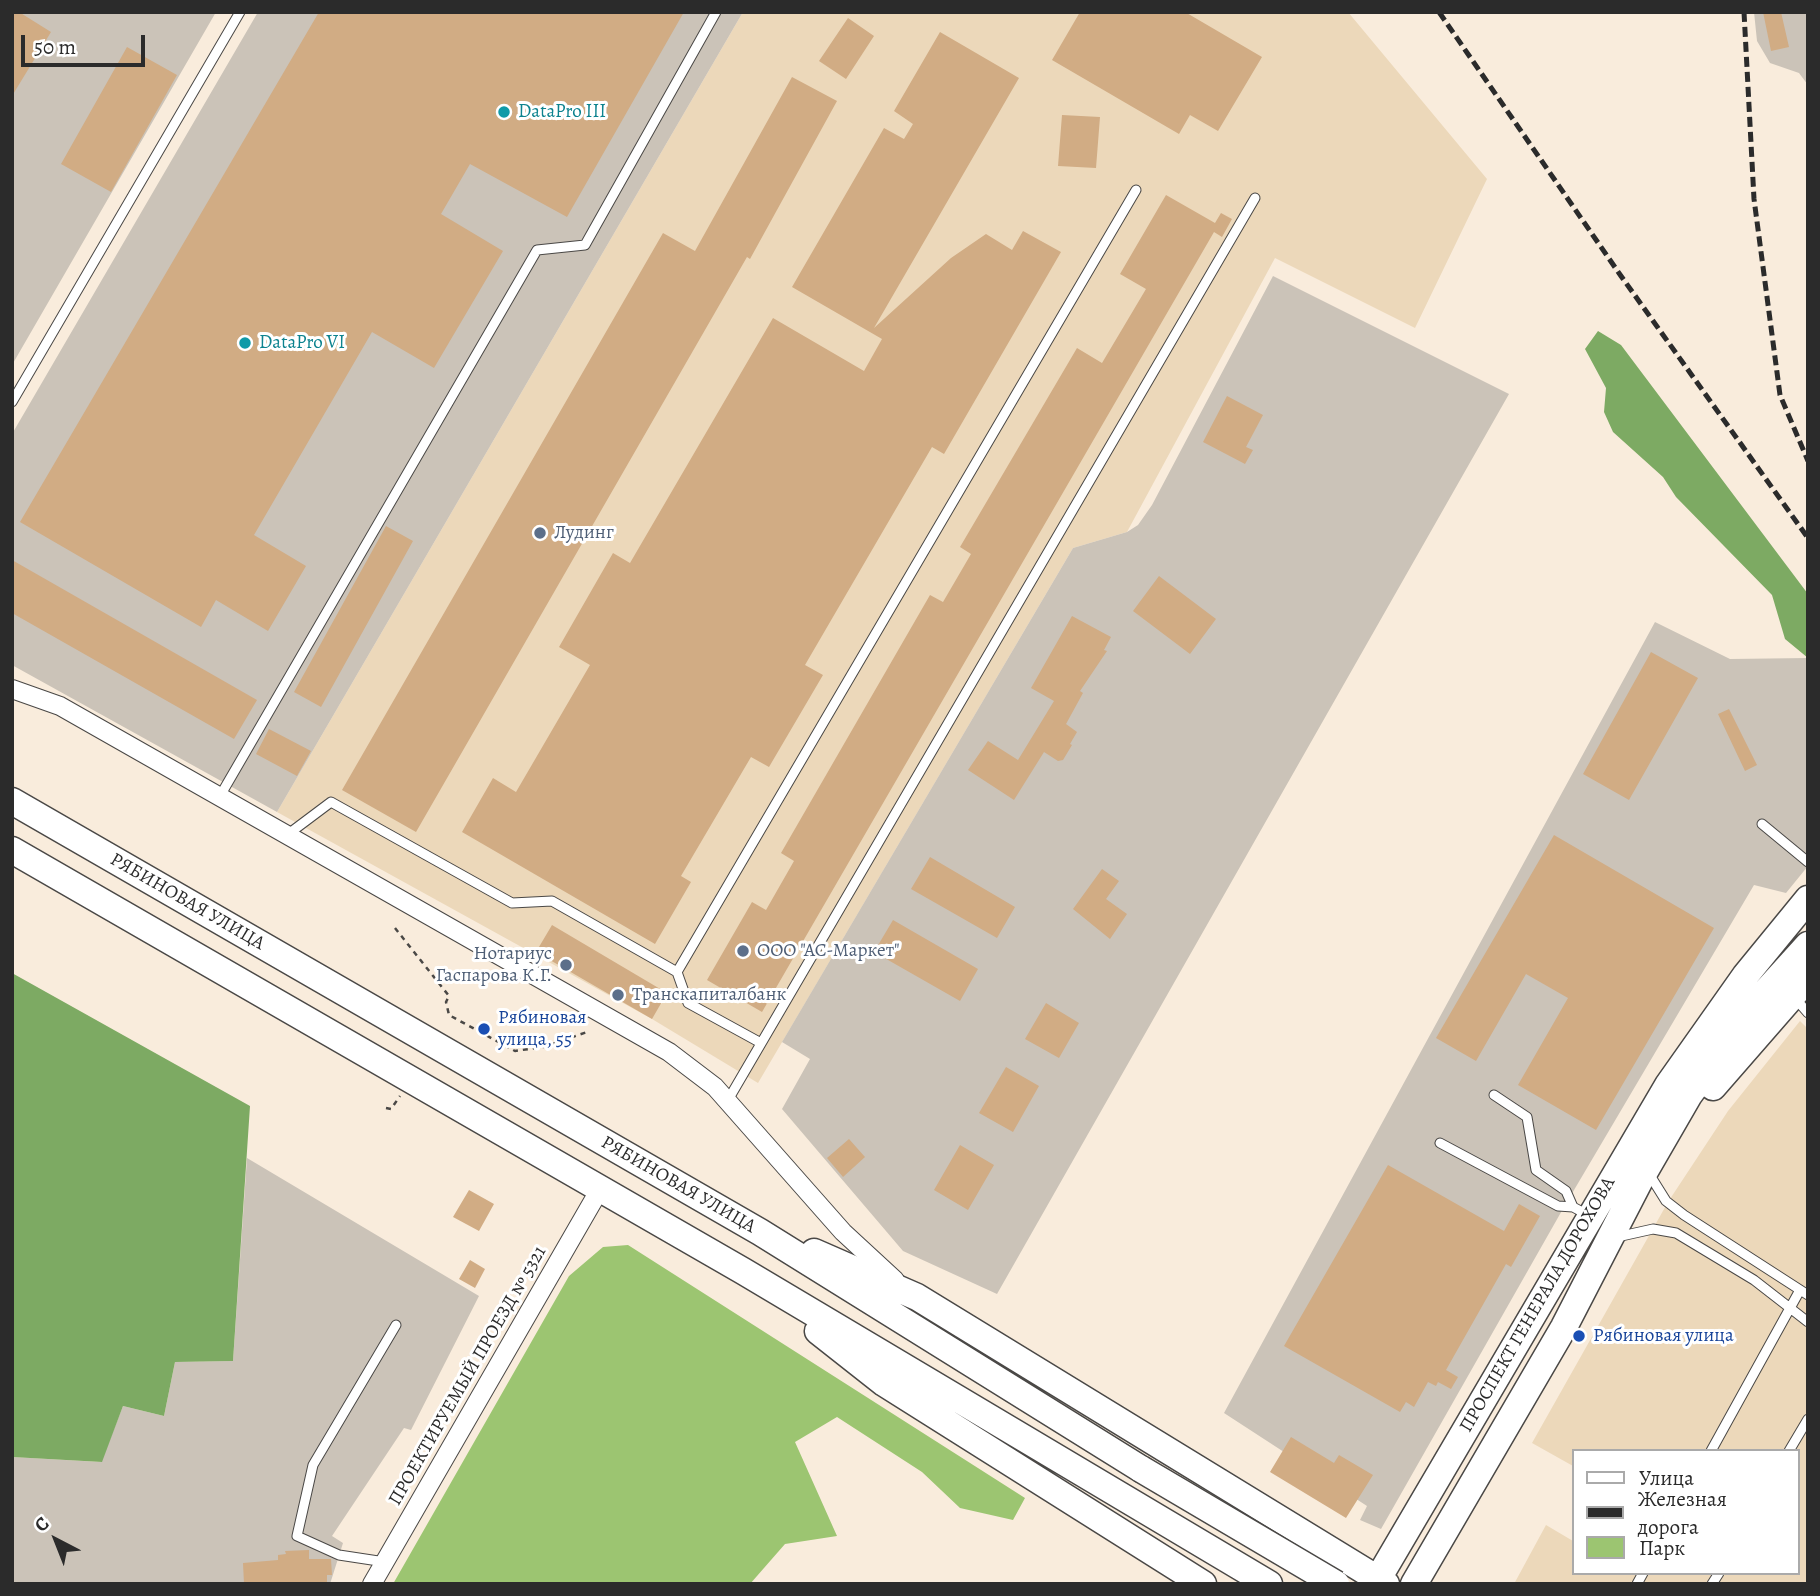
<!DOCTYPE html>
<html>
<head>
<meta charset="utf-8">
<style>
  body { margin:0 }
  #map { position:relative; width:1820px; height:1596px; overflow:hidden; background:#f9ecdc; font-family:Alegreya,serif }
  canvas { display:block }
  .frame { position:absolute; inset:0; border:14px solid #2b2b2b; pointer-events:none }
  .legend { position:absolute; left:1572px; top:1449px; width:228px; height:126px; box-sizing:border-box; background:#fff; border:2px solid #aaa; margin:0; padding:9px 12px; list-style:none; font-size:21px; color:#2b2b2b }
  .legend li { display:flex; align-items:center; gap:14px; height:35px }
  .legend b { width:35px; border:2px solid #aaa }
  .north { position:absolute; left:21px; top:1505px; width:70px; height:70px; -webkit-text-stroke:5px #fff; paint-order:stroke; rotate:318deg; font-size:19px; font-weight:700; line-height:28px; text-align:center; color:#2b2b2b }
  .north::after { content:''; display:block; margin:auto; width:24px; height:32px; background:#2b2b2b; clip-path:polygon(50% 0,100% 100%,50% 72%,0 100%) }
  .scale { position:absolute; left:21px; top:35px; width:124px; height:32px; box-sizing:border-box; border:4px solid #2b2b2b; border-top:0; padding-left:9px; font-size:21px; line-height:24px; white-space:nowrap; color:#2b2b2b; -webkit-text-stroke:5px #fff; paint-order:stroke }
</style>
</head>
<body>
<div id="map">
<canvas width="1820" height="1596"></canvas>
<div class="frame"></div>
<ul class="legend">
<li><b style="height:9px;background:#fff"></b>Улица</li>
<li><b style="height:9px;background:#2b2b2b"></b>Железная дорога</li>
<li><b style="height:19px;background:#9cc571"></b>Парк</li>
</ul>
<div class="north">С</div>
<div class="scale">50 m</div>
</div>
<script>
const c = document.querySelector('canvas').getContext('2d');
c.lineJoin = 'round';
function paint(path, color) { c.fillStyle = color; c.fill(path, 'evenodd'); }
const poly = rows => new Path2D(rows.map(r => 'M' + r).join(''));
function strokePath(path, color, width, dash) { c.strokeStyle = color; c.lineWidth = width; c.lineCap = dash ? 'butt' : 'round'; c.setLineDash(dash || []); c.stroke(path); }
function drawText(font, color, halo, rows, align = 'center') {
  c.font = font + ' Alegreya,serif'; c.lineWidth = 6; c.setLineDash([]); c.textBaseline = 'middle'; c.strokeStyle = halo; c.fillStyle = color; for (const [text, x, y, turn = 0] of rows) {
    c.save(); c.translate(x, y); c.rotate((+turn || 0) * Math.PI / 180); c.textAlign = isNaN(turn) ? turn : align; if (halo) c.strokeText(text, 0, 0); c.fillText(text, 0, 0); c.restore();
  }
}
const built = poly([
  [743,12,1348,12,1487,179,1415,328,1275,258,1127,532,1073,548,758,1083,652,1019,277,812],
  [1800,1021,1808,1029,1808,1584,1514,1584,1546,1525,1573,1541,1573,1573,1797,1573,1797,1451,1573,1451,1573,1466,1532,1443,1668,1202,1728,1111]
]);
const industrial = poly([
  [12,12,216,12,12,365],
  [258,12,743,12,277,812,12,665,12,434],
  [1754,12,1808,12,1808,85,1799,73,1770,63,1757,41],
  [1273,276,1509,394,997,1294,903,1251,782,1109,810,1059,782,1042,1073,548,1127,532,1138,525,1152,505],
  [1655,622,1730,659,1808,658,1808,866,1786,893,1754,885,1564,1207,1381,1529,1360,1520,1367,1506,1224,1413],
  [247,1158,479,1296,411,1430,404,1428,332,1536,343,1543,330,1584,12,1584,12,1457,101,1462,123,1406,164,1416,175,1362,233,1361]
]);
const green = poly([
  [628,1245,1025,1498,1013,1520,960,1508,922,1472,837,1417,795,1442,837,1536,785,1544,750,1584,393,1584,569,1276,603,1247]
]);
const forest = poly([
  [1598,331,1621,345,1808,594,1808,658,1785,639,1772,595,1676,497,1663,477,1613,432,1604,412,1606,388,1585,349],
  [12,973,250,1106,233,1361,175,1362,164,1416,123,1406,102,1462,12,1457]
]);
const building = poly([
  [12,12,19,12,51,32,12,96],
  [319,12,684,12,567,217,470,164,441,214,503,251,434,368,372,332,254,535,306,566,268,631,216,600,201,627,20,522],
  [1080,12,1185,12,1262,57,1218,131,1190,115,1179,134,1052,60],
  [1763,12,1781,12,1789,47,1771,51],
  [848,18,874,36,846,79,819,61],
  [940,32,1019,78,874,328,951,258,986,234,1012,250,1023,231,1061,252,944,454,932,447,805,665,823,675,769,767,751,757,681,876,691,882,655,944,462,832,493,778,516,792,590,665,559,647,613,553,630,563,773,318,864,371,882,339,792,287,884,128,904,139,913,124,894,111],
  [127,47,177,75,111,192,61,164],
  [792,77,837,101,750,259,747,257,416,832,342,790,663,233,695,251],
  [1062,115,1100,117,1096,168,1058,166],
  [1166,195,1215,223,1221,213,1232,219,1222,237,1214,232,762,1012,707,980,752,902,766,910,794,861,781,853,930,595,943,602,971,554,960,547,1077,348,1102,363,1146,289,1120,274],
  [1227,396,1263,415,1246,447,1253,450,1245,464,1203,442],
  [386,526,413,541,321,707,294,692],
  [12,560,257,700,234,739,12,613],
  [1159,576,1216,619,1190,654,1133,611],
  [1072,616,1111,637,1104,650,1107,651,1080,691,1083,693,1066,724,1077,732,1070,744,1072,745,1063,760,1058,761,1044,752,1014,800,968,770,988,741,1018,760,1054,701,1031,688],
  [1651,652,1698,678,1629,800,1583,774],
  [1729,709,1757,765,1745,771,1718,714],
  [269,729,311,751,297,776,256,754],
  [1554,835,1714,928,1596,1130,1518,1085,1568,998,1526,974,1476,1061,1436,1038],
  [930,857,1015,907,997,938,911,889],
  [1102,869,1119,881,1106,899,1127,914,1110,939,1073,909],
  [893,920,978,969,960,1001,874,952],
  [552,925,667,993,652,1019,536,952],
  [1046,1003,1079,1023,1059,1058,1025,1039],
  [1006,1067,1039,1086,1013,1132,979,1113],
  [849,1139,865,1157,843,1177,827,1158],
  [960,1145,994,1165,968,1210,934,1190],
  [1388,1165,1504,1231,1519,1204,1540,1216,1511,1267,1506,1264,1446,1370,1458,1377,1451,1389,1438,1382,1436,1386,1428,1382,1414,1407,1406,1402,1400,1412,1284,1346],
  [469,1190,494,1204,479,1231,453,1217],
  [470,1260,485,1269,475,1288,459,1279],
  [1291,1437,1334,1463,1339,1455,1373,1475,1346,1518,1270,1472],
  [309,1550,309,1559,331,1559,332,1575,327,1575,327,1584,244,1584,243,1563,278,1560,278,1555,286,1554,285,1551]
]);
const path = poly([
  [395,928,449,996,446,1002,449,1015,515,1051,543,1047,590,1031],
  [386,1108,391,1109,400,1096]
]);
const lane = poly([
  [12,402,240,12],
  [220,796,537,250,585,245,716,12],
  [1762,824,1808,862],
  [287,835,331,802,512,903,552,901,677,972,688,1003,761,1043],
  [677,972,1136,190],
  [1795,998,1808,1013],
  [1494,1095,1527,1117,1536,1170,1566,1191,1573,1207,1588,1215],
  [728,1100,1255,198],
  [1440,1143,1558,1206,1573,1207],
  [1651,1177,1666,1201,1684,1215,1808,1295],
  [1617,1237,1653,1229,1676,1233,1754,1280,1808,1322],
  [1711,1451,1800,1290],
  [1789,1451,1808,1419],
  [385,1562,339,1555,297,1536,313,1465,396,1325],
  [1637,1584,1643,1573],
  [1712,1584,1719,1573]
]);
const street = poly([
  [12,689,60,706,669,1052,715,1087,843,1232,895,1280],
  [372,1584,600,1189]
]);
const secondary = poly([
  [12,801,760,1232,1141,1469],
  [12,850,743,1271,1269,1584],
  [1713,1087,1808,978],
  [814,1252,917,1297,1386,1584],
  [818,1331,884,1383,1203,1584],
  [1375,1584,1668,1085,1745,976,1808,899],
  [1414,1584,1564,1327,1641,1178,1689,1095,1760,998,1808,945]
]);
const rail = poly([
  [1439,12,1621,276,1808,538],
  [1744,12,1754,199,1780,395,1808,461]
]);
const secondaryBridge = poly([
  [1141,1469,1336,1584]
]);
const markers = [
  [504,112,7,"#0f9aa8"],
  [245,343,7,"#0f9aa8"],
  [540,533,7,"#5c6f8a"],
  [743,951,7,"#5c6f8a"],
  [566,965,7,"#5c6f8a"],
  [618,995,7,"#5c6f8a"],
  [484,1029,7,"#1a4fb4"],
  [1579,1336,7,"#1a4fb4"]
];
const cultureNames = [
  ["DataPro III",518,112],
  ["DataPro VI",259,343]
];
const serviceNames = [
  ["Лудинг",554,533],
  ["ООО \"АС-Маркет\"",757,951],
  ["Нотариус",552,954,"right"],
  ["Гаспарова К.Г.",552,976,"right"],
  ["Транскапиталбанк",632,995]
];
const streetNames = [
  ["РЯБИНОВАЯ УЛИЦА",187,902,30],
  ["РЯБИНОВАЯ УЛИЦА",678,1185,30],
  ["ПРОСПЕКТ ГЕНЕРАЛА ДОРОХОВА",1538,1305,-60],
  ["ПРОЕКТИРУЕМЫЙ ПРОЕЗД № 5321",468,1376,-60]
];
const transitNames = [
  ["Рябиновая",498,1018],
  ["улица, 55",498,1040],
  ["Рябиновая улица",1593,1336]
];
paint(built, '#ecd8ba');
paint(industrial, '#cbc3b8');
paint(green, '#9cc571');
paint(forest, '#7daa63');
paint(building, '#d1ac84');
strokePath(lane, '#4a4846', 11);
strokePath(street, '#4a4846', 20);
strokePath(secondary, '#4a4846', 29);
strokePath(path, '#4a4846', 2.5, [5, 5]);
strokePath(lane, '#fff', 9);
strokePath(street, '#fff', 18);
strokePath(secondary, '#fff', 26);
strokePath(rail, '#2b2b2b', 5, [10, 5]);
strokePath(secondaryBridge, '#4a4846', 29, []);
strokePath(secondaryBridge, '#fff', 26);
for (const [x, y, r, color] of markers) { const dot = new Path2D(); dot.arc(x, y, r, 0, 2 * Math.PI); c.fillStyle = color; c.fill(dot); strokePath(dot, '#fff', 2.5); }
drawText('19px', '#0d838f', '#fff', cultureNames, 'left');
drawText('19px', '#4e5e75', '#fff', serviceNames, 'left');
drawText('19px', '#2b2b2b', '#fff', streetNames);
drawText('19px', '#164399', '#fff', transitNames, 'left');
</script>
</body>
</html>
